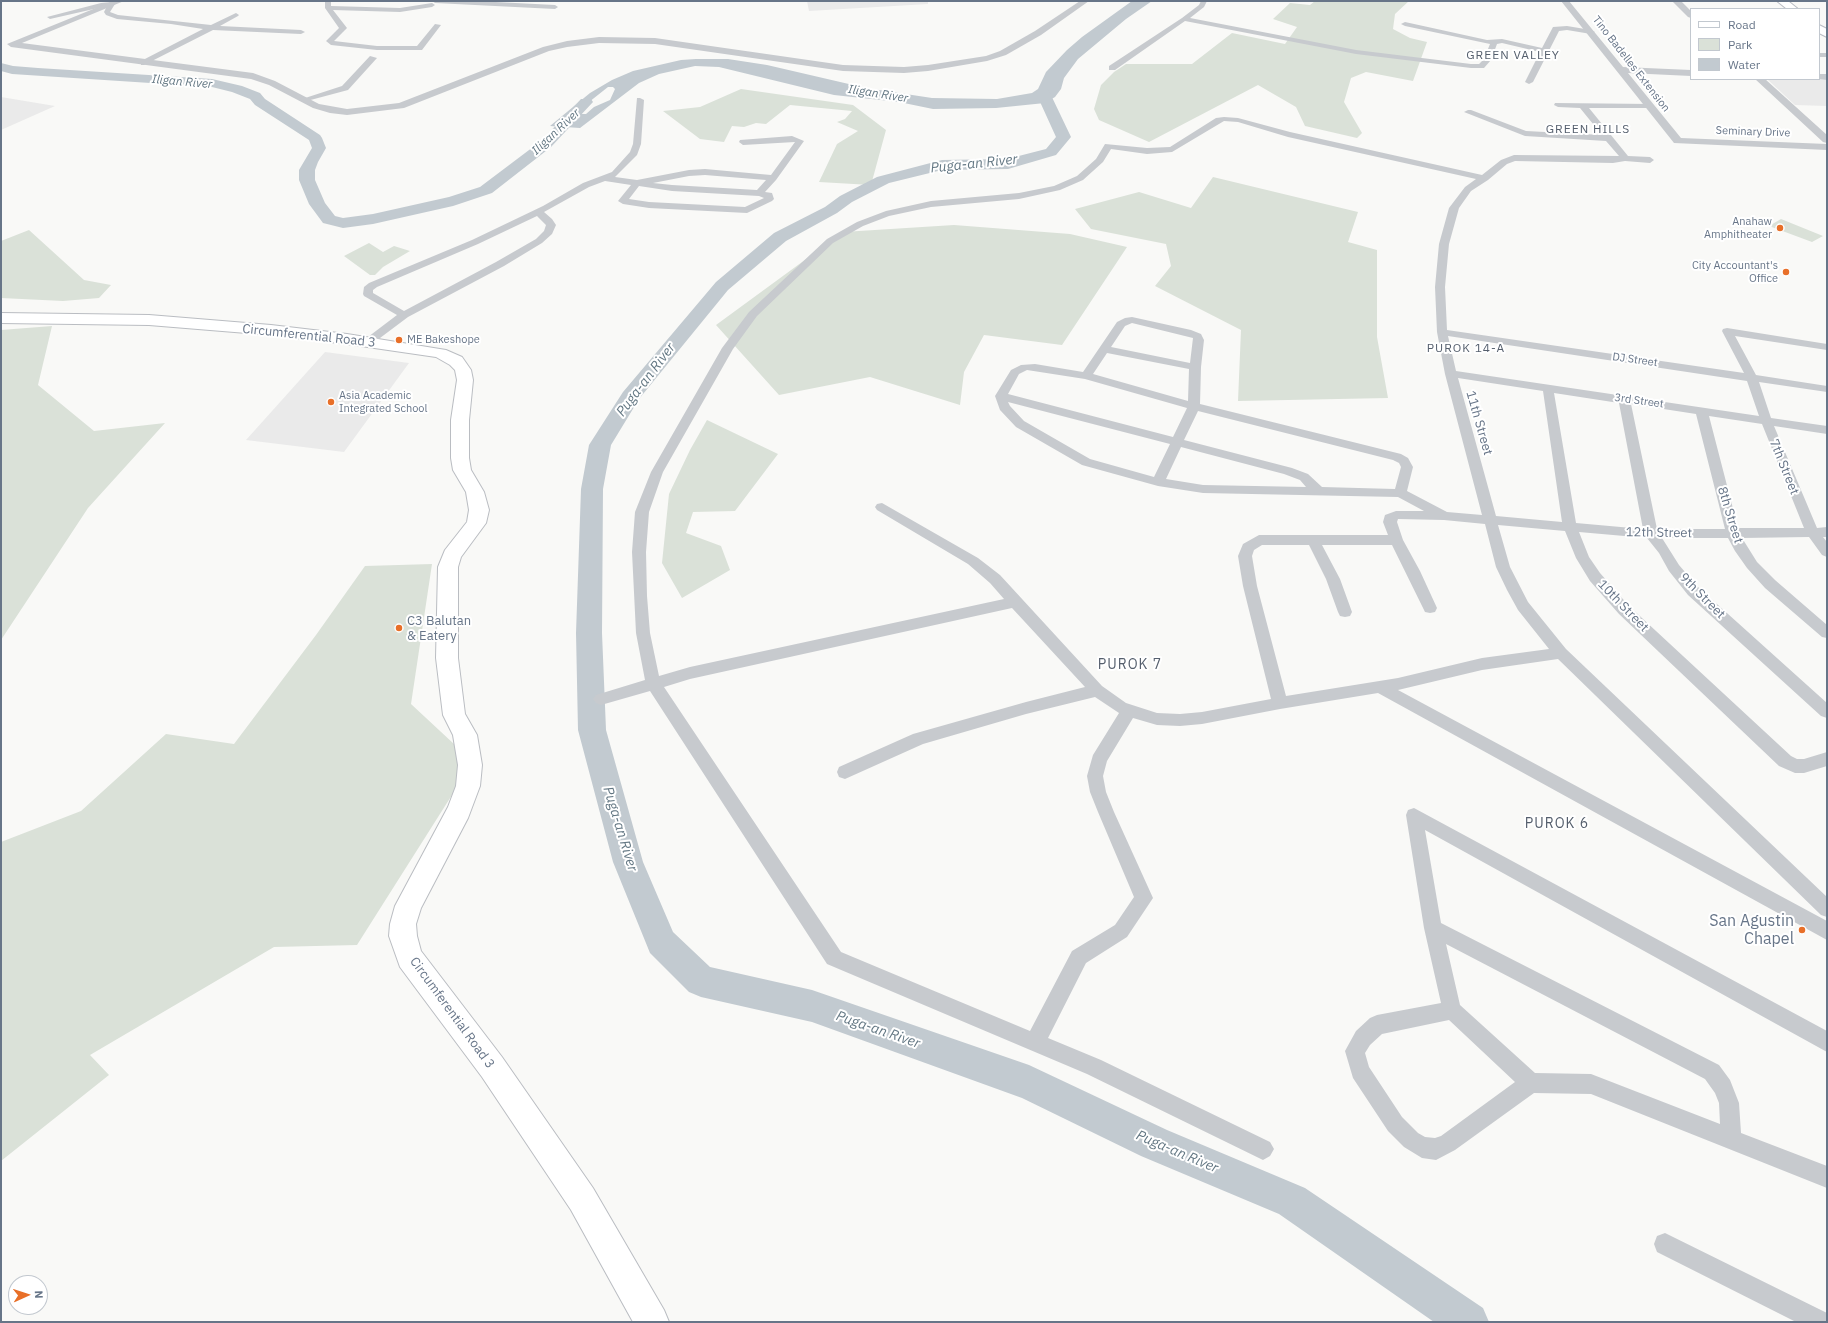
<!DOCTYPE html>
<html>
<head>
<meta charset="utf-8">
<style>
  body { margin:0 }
  #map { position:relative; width:1828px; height:1323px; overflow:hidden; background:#f9f9f7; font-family:"IBM Plex Sans",sans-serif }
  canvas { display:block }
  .frame { position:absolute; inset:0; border:2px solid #677588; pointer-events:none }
  .legend { position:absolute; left:1690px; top:8px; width:130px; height:72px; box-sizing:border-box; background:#fff; border:1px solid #c2c8cf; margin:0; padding:5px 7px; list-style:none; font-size:12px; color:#677588 }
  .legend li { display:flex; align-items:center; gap:8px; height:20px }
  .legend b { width:20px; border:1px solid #c2c8cf }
  .north { position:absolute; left:8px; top:1275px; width:40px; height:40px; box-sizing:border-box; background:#fff; border:1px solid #c2c8cf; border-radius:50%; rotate:87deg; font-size:11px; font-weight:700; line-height:16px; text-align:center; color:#677588 }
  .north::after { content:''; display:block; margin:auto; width:14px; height:18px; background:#e86f28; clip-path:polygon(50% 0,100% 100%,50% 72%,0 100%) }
</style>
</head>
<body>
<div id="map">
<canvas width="1828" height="1323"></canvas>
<div class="frame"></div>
<ul class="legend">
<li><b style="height:5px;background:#fff"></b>Road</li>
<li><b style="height:11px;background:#dae1d8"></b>Park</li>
<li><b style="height:11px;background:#c2cad0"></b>Water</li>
</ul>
<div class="north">N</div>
</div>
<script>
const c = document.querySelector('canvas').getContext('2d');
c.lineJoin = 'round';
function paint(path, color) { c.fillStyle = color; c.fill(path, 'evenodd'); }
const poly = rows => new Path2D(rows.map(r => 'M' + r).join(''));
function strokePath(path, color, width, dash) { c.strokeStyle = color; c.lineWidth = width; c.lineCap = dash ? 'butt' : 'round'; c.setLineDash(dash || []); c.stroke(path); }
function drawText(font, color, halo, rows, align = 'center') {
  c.font = font + ' "IBM Plex Sans",sans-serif'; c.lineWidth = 4; c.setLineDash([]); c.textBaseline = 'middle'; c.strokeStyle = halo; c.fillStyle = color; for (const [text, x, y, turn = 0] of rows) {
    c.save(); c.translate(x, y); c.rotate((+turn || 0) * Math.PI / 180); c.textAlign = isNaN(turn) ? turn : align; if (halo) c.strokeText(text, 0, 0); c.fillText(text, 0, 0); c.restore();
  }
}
const built = poly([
  [807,1,928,1,928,4,809,11],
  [1767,79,1827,80,1827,106,1795,105],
  [1,97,55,106,1,130],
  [325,352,409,363,344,452,246,440]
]);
const green = poly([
  [1315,1,1409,1,1395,14,1393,29,1410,38,1427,42,1413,81,1366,72,1351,78,1344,102,1362,133,1357,138,1305,126,1296,107,1258,85,1149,142,1099,120,1094,109,1101,85,1114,72,1126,64,1192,64,1232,33,1285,44,1297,27,1273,19,1290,3,1310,5],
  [741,89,853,105,886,130,871,185,819,182,837,144,858,131,837,122,845,119,852,111,790,105,766,124,756,123,744,127,732,126,724,142,700,139,663,111,700,107],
  [1213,177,1358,212,1348,242,1377,250,1377,337,1388,398,1238,401,1241,330,1155,286,1171,266,1166,244,1091,229,1075,209,1139,192,1191,208],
  [1781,219,1823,236,1812,242,1769,226],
  [954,225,1070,234,1127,247,1062,345,984,335,964,372,960,405,870,377,779,395,716,325,843,232],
  [29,230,84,280,111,285,99,298,63,301,1,298,1,241],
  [369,243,383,252,394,246,410,251,383,267,375,275,370,275,344,256],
  [52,326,38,385,94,431,165,423,88,508,1,640,1,330],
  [707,420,778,454,735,511,693,512,686,533,721,546,730,570,682,598,662,563,669,494,690,450],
  [432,564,411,704,454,744,464,776,357,945,274,947,90,1055,109,1075,1,1161,1,842,81,811,166,734,234,744,316,635,365,566]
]);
const water = poly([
  [1132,1,1152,1,1126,19,1078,59,1064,78,1061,89,1055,97,1045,103,996,108,933,109,899,102,834,95,719,67,695,66,659,74,639,83,580,128,550,126,590,93,612,80,633,71,681,60,696,59,728,59,767,65,866,88,932,98,997,99,1032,93,1038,89,1046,72,1067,50,1082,37],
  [608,87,613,87,615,89,610,100,594,107,586,114,581,114,581,110,584,106]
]);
const river = poly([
  [1,63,13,66,38,68,212,79,242,86,260,93,265,99,320,135,322,138,326,148,318,162,315,170,315,180,325,203,335,216,343,218,373,214,449,197,480,187,541,141,581,99,591,99,593,102,551,147,492,193,453,206,373,224,343,228,323,223,309,204,299,180,299,170,312,148,309,140,255,105,250,99,232,92,212,87,12,74,1,71,1,63],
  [1043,89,1048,90,1050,93,1071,137,1056,155,1008,169,942,170,889,183,852,202,837,213,786,241,728,290,639,399,611,445,603,489,602,633,606,730,643,862,673,932,710,967,812,990,1029,1065,1167,1130,1305,1188,1483,1308,1489,1322,1434,1322,1279,1214,1141,1156,1022,1098,812,1022,701,997,689,992,650,953,613,862,578,730,576,633,581,489,589,445,623,392,716,282,774,233,825,207,840,196,877,177,942,160,1007,159,1046,149,1056,137,1036,93,1038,90,1043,89]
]);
const minor = poly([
  [325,1,331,1,331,6,400,8,432,3,435,5,432,7,400,12,333,10,347,28,334,41,377,46,417,46,435,24,441,25,422,50,377,50,331,45,326,41,339,28,325,8,325,1],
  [432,1,476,1,555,5,558,7,555,9,435,3,432,1],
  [1201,1,1207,1,1204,7,1190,18,1356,50,1471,64,1479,64,1484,59,1490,44,1405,26,1401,24,1405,22,1487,40,1502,39,1542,48,1553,27,1567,26,1591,30,1595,32,1591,34,1567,30,1559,31,1533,82,1529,84,1525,82,1540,52,1502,43,1497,44,1491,60,1484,68,1471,68,1356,54,1185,21,1115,70,1109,70,1109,66,1182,18,1199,5,1201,1],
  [112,2,115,4,110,12,118,15,211,25,236,13,239,15,238,16,220,26,301,30,305,32,301,34,213,30,144,65,141,65,141,61,203,29,171,24,117,19,106,15,104,12,107,6,50,19,47,17,101,3,112,2],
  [1819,53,1827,53,1827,57,1819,57,1819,53],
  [370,56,377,58,348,90,303,102,299,100,342,86,370,56],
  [637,98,640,98,644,100,641,144,637,155,615,177,637,180,689,170,705,169,771,175,795,142,743,145,739,142,740,140,792,136,804,141,776,180,765,192,772,193,774,199,772,201,747,213,649,208,623,204,618,201,631,185,605,181,589,187,544,212,552,219,556,225,552,234,542,243,504,266,408,317,372,344,364,344,362,342,364,340,397,315,364,296,363,294,364,287,369,283,472,240,543,206,583,183,612,172,630,152,633,144,637,98],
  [705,175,766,180,757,190,672,185,653,183,689,176,705,175],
  [639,186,672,191,759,196,764,198,745,207,649,202,629,199,639,186],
  [537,216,546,225,544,231,536,239,496,262,404,311,373,293,373,290,377,287,478,244,537,216],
  [1555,103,1652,104,1653,106,1649,108,1589,108,1628,156,1650,157,1654,160,1650,163,1625,161,1613,163,1515,161,1507,164,1488,180,1471,191,1459,208,1449,244,1445,287,1447,330,1744,373,1722,331,1723,329,1727,328,1827,344,1827,350,1735,336,1756,375,1827,386,1827,392,1759,382,1771,418,1827,426,1827,434,1774,426,1817,528,1827,527,1827,537,1823,537,1827,542,1827,557,1822,555,1809,537,1742,538,1757,562,1775,580,1827,625,1827,638,1822,637,1765,588,1747,568,1735,551,1728,538,1662,538,1679,565,1698,587,1827,703,1827,718,1821,716,1688,595,1669,571,1659,553,1647,538,1579,532,1589,557,1600,573,1629,606,1791,756,1797,759,1804,759,1827,752,1827,766,1804,773,1795,773,1779,766,1619,614,1590,581,1576,558,1565,531,1498,525,1510,567,1528,602,1566,649,1827,897,1827,917,1821,915,1558,659,1482,670,1398,690,1827,921,1827,940,1378,693,1280,709,1202,724,1180,726,1157,725,1133,718,1107,761,1103,776,1106,792,1114,812,1153,898,1127,937,1086,963,1048,1038,1101,1060,1270,1142,1274,1149,1270,1156,1263,1160,1087,1074,827,964,650,691,601,705,596,703,593,699,596,695,645,680,636,633,632,552,635,512,651,472,722,348,749,312,827,239,857,222,886,211,931,201,1019,193,1054,186,1077,176,1096,159,1105,144,1147,148,1170,147,1216,118,1224,117,1238,118,1290,132,1482,175,1501,160,1514,155,1619,156,1606,141,1525,136,1464,112,1468,110,1471,110,1526,131,1602,135,1580,108,1558,107,1554,105,1555,103],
  [1224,121,1238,122,1288,137,1476,179,1465,187,1449,208,1439,244,1435,287,1437,332,1445,374,1482,515,1447,512,1407,491,1413,467,1408,458,1401,454,1200,404,1201,367,1204,340,1201,334,1191,330,1132,317,1125,318,1117,322,1083,372,1035,364,1021,365,1011,370,995,396,1000,410,1016,427,1082,465,1158,486,1203,493,1398,497,1424,511,1396,511,1385,515,1383,522,1388,535,1259,535,1243,544,1238,556,1243,586,1271,699,1202,712,1180,714,1157,713,1126,703,1102,686,1000,575,978,558,882,503,877,504,875,507,877,510,968,564,990,583,1004,599,690,667,659,676,650,633,647,596,646,552,649,512,663,472,733,349,757,316,833,243,863,226,889,216,931,207,1019,199,1060,190,1083,180,1103,162,1111,149,1147,154,1172,152,1224,121],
  [1132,323,1193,338,1190,363,1111,347,1125,326,1132,323],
  [1448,336,1747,381,1759,416,1456,371,1448,336],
  [1107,353,1189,369,1188,401,1093,374,1107,353],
  [1027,370,1085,379,1187,408,1173,437,1008,394,1019,374,1027,370],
  [1458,378,1543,391,1562,522,1496,516,1458,378],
  [1554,393,1619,403,1643,529,1576,523,1554,393],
  [1008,402,1170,444,1154,477,1090,459,1024,421,1010,406,1008,402],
  [1631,404,1696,414,1725,529,1657,529,1631,404],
  [1198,411,1393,460,1399,463,1401,467,1395,489,1322,487,1308,474,1292,468,1184,440,1198,411],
  [1709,416,1762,424,1804,528,1738,528,1709,416],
  [1181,447,1284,474,1300,480,1306,487,1203,485,1166,479,1181,447],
  [1398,519,1444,520,1485,524,1496,567,1507,590,1518,610,1549,649,1482,658,1398,678,1286,696,1257,586,1252,556,1254,550,1262,545,1309,545,1326,579,1338,612,1340,616,1345,617,1350,616,1352,612,1340,579,1322,545,1392,545,1425,612,1430,613,1435,612,1437,608,1420,571,1403,540,1397,522,1398,519],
  [1012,608,1085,687,1026,702,913,734,839,767,837,772,839,777,845,779,923,744,1026,714,1095,697,1119,713,1093,755,1087,776,1090,792,1098,812,1134,897,1115,925,1072,951,1030,1031,841,952,664,687,690,679,1012,608],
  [1414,808,1827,1031,1827,1052,1425,830,1441,923,1719,1065,1730,1080,1739,1103,1741,1133,1827,1166,1827,1188,1591,1094,1534,1093,1455,1150,1436,1160,1422,1158,1404,1147,1388,1131,1353,1078,1345,1051,1356,1031,1370,1018,1377,1015,1441,1003,1424,928,1406,815,1408,810,1414,808],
  [1446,944,1705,1079,1715,1093,1719,1103,1720,1124,1591,1074,1535,1073,1460,1005,1446,944],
  [1449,1020,1515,1082,1441,1136,1435,1138,1425,1137,1418,1133,1402,1117,1369,1067,1365,1053,1370,1045,1382,1034,1449,1020],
  [1665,1233,1827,1313,1827,1322,1796,1322,1657,1252,1654,1244,1657,1236,1665,1233]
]);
const tertiary = poly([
  [113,1,124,1,22,43,253,73,275,81,319,104,347,109,399,103,543,47,567,41,599,37,655,38,843,65,904,67,928,65,986,56,1000,51,1035,31,1080,1,1089,1,1041,35,1006,55,987,61,928,71,904,73,843,71,655,44,599,43,567,47,549,51,404,108,347,115,330,113,313,108,269,85,251,79,11,47,7,44,113,1],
  [1561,1,1569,1,1623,67,1691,70,1691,76,1628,73,1681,138,1827,144,1827,150,1674,143,1561,1],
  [1672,1,1681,1,1691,11,1691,18,1688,17,1672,1],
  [1819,74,1827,74,1827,80,1816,79,1819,79,1819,74],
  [1755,79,1765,79,1827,135,1827,143,1823,142,1755,79]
]);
const secondary = poly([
  [1777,1,1788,1,1798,9,1787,9,1777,1],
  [1819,25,1827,29,1827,37,1819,33,1819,25]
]);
const primary = poly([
  [1,313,149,315,271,325,347,334,446,350,462,357,471,370,473,380,469,420,469,458,471,470,484,492,489,510,486,523,461,557,458,567,458,658,465,714,477,735,482,765,480,786,468,818,421,908,416,924,417,936,421,951,502,1057,593,1188,664,1310,669,1322,633,1322,571,1210,482,1077,400,967,389,936,390,924,395,906,448,807,456,786,458,765,453,735,443,715,436,658,438,567,445,550,467,522,469,510,466,492,453,470,451,458,451,420,457,380,455,370,450,365,436,357,347,344,271,335,149,325,1,323,1,313]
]);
const markers = [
  [1780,228,4,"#e86f28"],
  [1786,272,4,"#e86f28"],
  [399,340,4,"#e86f28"],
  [331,402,4,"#e86f28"],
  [399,628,4,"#e86f28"],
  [1802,930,4,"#e86f28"]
];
const farStreetnames = [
  ["Tino Badelles Extension",1631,64,52],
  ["Seminary Drive",1753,132,2],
  ["DJ Street",1635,360,8],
  ["3rd Street",1639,401,8]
];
const farPoinames = [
  ["Anahaw",1772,222],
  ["Amphitheater",1772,235],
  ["City Accountant's",1778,266],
  ["Office",1778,279],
  ["ME Bakeshope",407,340,"left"],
  ["Asia Academic",339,396,"left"],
  ["Integrated School",339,409,"left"]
];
const farNeighbourhoodnames = [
  ["GREEN VALLEY",1513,56],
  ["GREEN HILLS",1588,130],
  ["PUROK 14-A",1466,349]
];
const farWaternames = [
  ["Iligan River",182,82,5],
  ["Iligan River",878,94,9],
  ["Iligan River",556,132,-43]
];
const streetNames = [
  ["Circumferential Road 3",309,336,6],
  ["11th Street",1479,423,74],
  ["7th Street",1784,467,68],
  ["8th Street",1730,515,73],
  ["12th Street",1659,533,1],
  ["9th Street",1702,596,45],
  ["10th Street",1623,606,46],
  ["Circumferential Road 3",452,1013,54]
];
const poiNames = [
  ["C3 Balutan",407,621],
  ["& Eatery",407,636]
];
const waterNames = [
  ["Puga-an River",974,164,-6],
  ["Puga-an River",646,380,-53],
  ["Puga-an River",620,829,73],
  ["Puga-an River",878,1030,19],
  ["Puga-an River",1177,1152,23]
];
const neighbourhoodNames = [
  ["PUROK 7",1130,665],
  ["PUROK 6",1557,824]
];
const nearPoinames = [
  ["San Agustin",1794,921],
  ["Chapel",1794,939]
];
paint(built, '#eaeaea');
paint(green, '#dae1d8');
paint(water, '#c2cad0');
paint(river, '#c2cad0');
strokePath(secondary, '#b9bdc3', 2);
strokePath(primary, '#babdc2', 2);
paint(minor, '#c7cace');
paint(tertiary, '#c7cace');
paint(secondary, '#fff');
paint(primary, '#fff');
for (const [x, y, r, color] of markers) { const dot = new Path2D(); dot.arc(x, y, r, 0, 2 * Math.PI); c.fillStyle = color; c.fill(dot); strokePath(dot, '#fff', 1.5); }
drawText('11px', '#677588', '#fff', farStreetnames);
drawText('11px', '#677588', '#fff', farPoinames, 'right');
c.letterSpacing = '1px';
drawText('12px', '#555f6d', '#fff', farNeighbourhoodnames);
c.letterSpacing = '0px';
drawText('italic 12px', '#637783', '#fff', farWaternames);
drawText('13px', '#677588', '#fff', streetNames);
drawText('13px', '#677588', '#fff', poiNames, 'left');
drawText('italic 14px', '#637783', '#fff', waterNames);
c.letterSpacing = '1px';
drawText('14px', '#555f6d', '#fff', neighbourhoodNames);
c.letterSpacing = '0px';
drawText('16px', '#677588', '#fff', nearPoinames, 'right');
</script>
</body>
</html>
